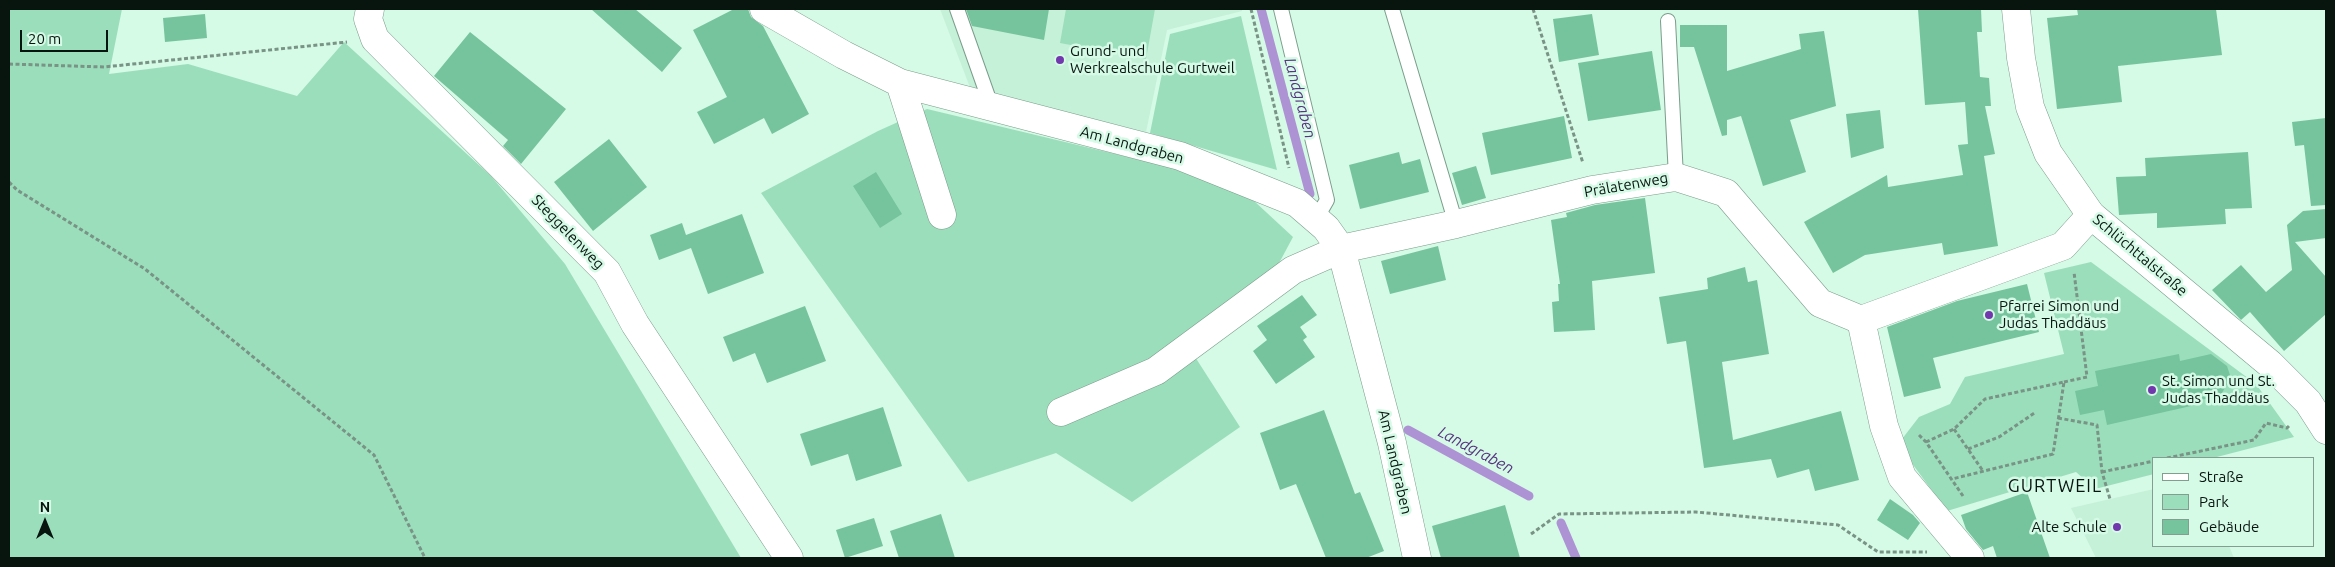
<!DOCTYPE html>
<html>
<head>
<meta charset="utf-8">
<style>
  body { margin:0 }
  #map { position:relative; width:2335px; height:567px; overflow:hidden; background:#d5fae6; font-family:Ubuntu,sans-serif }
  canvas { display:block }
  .frame { position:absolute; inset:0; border:10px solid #08150f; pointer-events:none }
  .legend { position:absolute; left:2152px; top:457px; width:162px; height:90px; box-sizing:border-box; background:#d5fae6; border:1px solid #839e90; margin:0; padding:6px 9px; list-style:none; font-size:15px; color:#08150f }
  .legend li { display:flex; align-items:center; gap:10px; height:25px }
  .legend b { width:25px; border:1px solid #839e90 }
  .north { position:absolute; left:20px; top:497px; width:50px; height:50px; -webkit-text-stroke:4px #d5fae6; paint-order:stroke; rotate:0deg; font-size:14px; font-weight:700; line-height:20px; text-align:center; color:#08150f }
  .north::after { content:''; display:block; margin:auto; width:18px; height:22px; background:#08150f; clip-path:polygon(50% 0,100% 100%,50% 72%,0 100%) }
  .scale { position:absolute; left:20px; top:30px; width:88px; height:22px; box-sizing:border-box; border:2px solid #08150f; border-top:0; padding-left:6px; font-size:15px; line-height:18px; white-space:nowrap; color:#08150f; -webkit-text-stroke:4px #d5fae6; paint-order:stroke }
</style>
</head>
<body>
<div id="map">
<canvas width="2335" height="567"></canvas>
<div class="frame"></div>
<ul class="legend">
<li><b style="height:6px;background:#fff"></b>Straße</li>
<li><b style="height:14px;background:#9bdebb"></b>Park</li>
<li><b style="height:14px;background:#76c49d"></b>Gebäude</li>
</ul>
<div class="north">N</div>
<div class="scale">20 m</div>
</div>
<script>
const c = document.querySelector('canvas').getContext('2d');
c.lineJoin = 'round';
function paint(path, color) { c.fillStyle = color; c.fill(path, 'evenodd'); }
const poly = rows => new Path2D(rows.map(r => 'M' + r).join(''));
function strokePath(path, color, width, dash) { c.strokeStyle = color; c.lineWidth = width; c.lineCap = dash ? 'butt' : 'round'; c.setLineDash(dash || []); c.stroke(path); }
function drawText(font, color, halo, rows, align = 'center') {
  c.font = font + ' Ubuntu,sans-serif'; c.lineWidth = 5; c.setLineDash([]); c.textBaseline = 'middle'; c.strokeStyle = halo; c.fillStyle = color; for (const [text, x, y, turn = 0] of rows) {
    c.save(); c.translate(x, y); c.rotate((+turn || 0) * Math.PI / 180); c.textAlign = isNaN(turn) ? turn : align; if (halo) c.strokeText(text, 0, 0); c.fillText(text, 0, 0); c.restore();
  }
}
const built = poly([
  [940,9,1242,9,1242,11,1167,30,1146,132,971,90],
  [2154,489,2154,546,2229,546,2234,558,2096,558,2071,508]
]);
const green = poly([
  [9,9,122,9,109,74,188,64,297,96,344,42,491,176,565,264,741,558,9,558],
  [1066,9,1155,9,1146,59,1060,43],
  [1241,16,1277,170,1150,133,1170,34],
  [927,109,1199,174,1253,200,1293,237,1278,265,1181,335,1240,427,1132,502,1056,453,968,482,761,193,878,131],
  [2091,262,2256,384,2294,437,2213,458,2154,458,2154,474,2095,489,2076,472,1947,511,1911,462,1902,439,1919,417,1950,404,1965,377,2064,354,2044,273]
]);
const stream = poly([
  [1261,9,1310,194],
  [1408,430,1529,496],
  [1561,523,1576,558]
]);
const building = poly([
  [591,9,635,9,682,48,662,72],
  [734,9,748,9,751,17,763,26,809,114,772,134,764,118,714,144,697,112,727,97,693,30],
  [966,9,1049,9,1044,40,972,26],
  [1918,9,1981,9,1982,32,1977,32,1980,77,1989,78,1991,106,1985,106,1995,154,1984,156,1998,246,1944,255,1942,243,1865,255,1833,273,1804,222,1887,175,1888,187,1963,175,1958,145,1968,144,1965,102,1925,105],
  [2077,9,2216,9,2222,55,2118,66,2122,102,2057,109,2047,18,2078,15],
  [205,14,207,38,165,42,163,18],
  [1592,14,1599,55,1559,62,1553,19],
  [1680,25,1727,25,1727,71,1801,49,1799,34,1824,31,1836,106,1790,120,1806,172,1763,186,1741,116,1727,120,1727,135,1722,136,1694,47,1680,47],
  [470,32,566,109,521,164,503,146,508,140,434,76],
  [1652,51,1661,110,1588,121,1578,63],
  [1880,110,1884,148,1851,158,1846,114],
  [1564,116,1572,158,1491,175,1482,133],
  [2326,118,2326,205,2311,206,2304,145,2295,146,2292,122],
  [609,139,647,187,593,231,554,182],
  [1399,152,1402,164,1420,159,1429,192,1360,209,1349,165],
  [2248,152,2252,208,2225,209,2226,224,2157,228,2157,213,2119,215,2116,177,2146,176,2145,158],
  [1476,166,1486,198,1462,205,1452,173],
  [876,172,902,214,880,228,853,186],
  [1645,198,1655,273,1592,281,1595,330,1554,332,1552,302,1559,301,1558,284,1560,284,1551,220,1567,217,1566,213,1595,205],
  [2326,209,2326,238,2295,242,2326,277,2326,314,2284,351,2250,312,2241,320,2212,290,2241,265,2266,292,2292,270,2287,225,2303,211],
  [742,214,764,273,708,294,691,248,659,260,650,235,682,223,686,235],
  [1438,246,1446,280,1390,294,1381,261],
  [1745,267,1748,282,1757,280,1769,354,1722,362,1733,440,1841,411,1859,480,1815,491,1809,469,1777,478,1771,459,1704,468,1686,341,1667,344,1659,297,1708,289,1707,278],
  [2027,284,2039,332,1933,358,1941,388,1904,397,1887,327,1957,301],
  [1302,295,1317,315,1300,327,1307,337,1303,340,1315,357,1276,384,1253,351,1267,340,1257,326],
  [805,306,826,361,767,383,755,353,733,362,723,337],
  [2179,354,2180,361,2211,354,2227,366,2231,378,2220,396,2190,402,2191,406,2107,425,2104,410,2080,415,2075,391,2098,386,2095,371],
  [883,407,902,466,856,481,848,454,811,466,800,434],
  [1324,410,1355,494,1360,492,1384,551,1366,558,1326,558,1296,484,1280,490,1260,433],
  [2027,492,2050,558,1997,558,1993,546,1983,550,1966,529,1961,515],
  [1890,499,1913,515,1920,523,1908,540,1877,520],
  [1505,505,1520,558,1441,558,1432,526],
  [941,514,955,558,899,558,890,531],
  [874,518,883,546,845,558,836,530]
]);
const path = poly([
  [1251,9,1289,168],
  [1533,9,1583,163],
  [9,64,104,67,347,42],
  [9,182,17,190,145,269,374,455,425,558],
  [2064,382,2087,377,2074,272],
  [2058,418,2097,425,2102,472,2110,499],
  [1954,429,1983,471],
  [1919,435,1926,442,1963,496],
  [1926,442,1954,429,1985,399,2064,382,2053,454,1952,479],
  [1968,449,1999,437,2036,412],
  [2167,458,2254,440,2266,423,2287,428,2290,425],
  [2102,472,2154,461],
  [1531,534,1559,514,1696,512,1838,525,1878,552,1927,552]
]);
const service = poly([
  [957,9,992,108],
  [1281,9,1327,200,1316,219],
  [1392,9,1456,224],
  [1668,21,1676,177]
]);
const minor = poly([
  [370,9,368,19,375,39,607,272,635,324,789,558],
  [764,9,844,55,900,83,1180,156,1297,203,1326,228,1341,249,1392,443,1417,558],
  [900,83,942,215],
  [1861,320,2063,246,2091,215],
  [1061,412,1156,371,1293,270,1341,249,1456,224,1592,190,1676,177,1726,193,1820,303,1861,320,1884,426,1902,477,1970,558]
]);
const secondary = poly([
  [2016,9,2021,58,2030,107,2048,153,2091,215,2270,364,2308,402,2326,430]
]);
const markers = [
  [1060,60,5,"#7137ad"],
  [1989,315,5,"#7137ad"],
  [2152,390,5,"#7137ad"],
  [2117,527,5,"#7137ad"]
];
const poiNames = [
  ["Grund- und",1070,51],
  ["Werkrealschule Gurtweil",1070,68],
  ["Pfarrei Simon und",1999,306],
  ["Judas Thaddäus",1999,323],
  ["St. Simon und St.",2162,381],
  ["Judas Thaddäus",2162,398],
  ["Alte Schule",2107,527,"right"]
];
const streetNames = [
  ["Am Landgraben",1132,145,15],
  ["Prälatenweg",1626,185,-10],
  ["Steggelenweg",568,232,46],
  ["Schlüchttalstraße",2140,255,40],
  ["Am Landgraben",1395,462,77]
];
const waterNames = [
  ["Landgraben",1300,98,75],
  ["Landgraben",1476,450,28]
];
const quarterNames = [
  ["GURTWEIL",2055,486]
];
paint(built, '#c4f1d8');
paint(green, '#9bdebb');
strokePath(stream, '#ad93d4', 9);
paint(building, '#76c49d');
strokePath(service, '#7b9d8b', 16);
strokePath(minor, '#7b9d8b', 29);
strokePath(secondary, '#7b9d8b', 29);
strokePath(path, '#799385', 3, [4, 2.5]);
strokePath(service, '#fff', 14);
strokePath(minor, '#fff', 28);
strokePath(secondary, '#fff', 28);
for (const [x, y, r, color] of markers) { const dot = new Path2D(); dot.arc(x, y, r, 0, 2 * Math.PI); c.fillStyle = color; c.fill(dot); strokePath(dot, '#d5fae6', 2); }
drawText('15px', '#08150f', '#d5fae6', poiNames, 'left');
drawText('15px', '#08150f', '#d5fae6', streetNames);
drawText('italic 16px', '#583582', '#d5fae6', waterNames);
c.letterSpacing = '1px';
drawText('18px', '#08150f', '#d5fae6', quarterNames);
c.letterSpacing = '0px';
</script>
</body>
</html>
